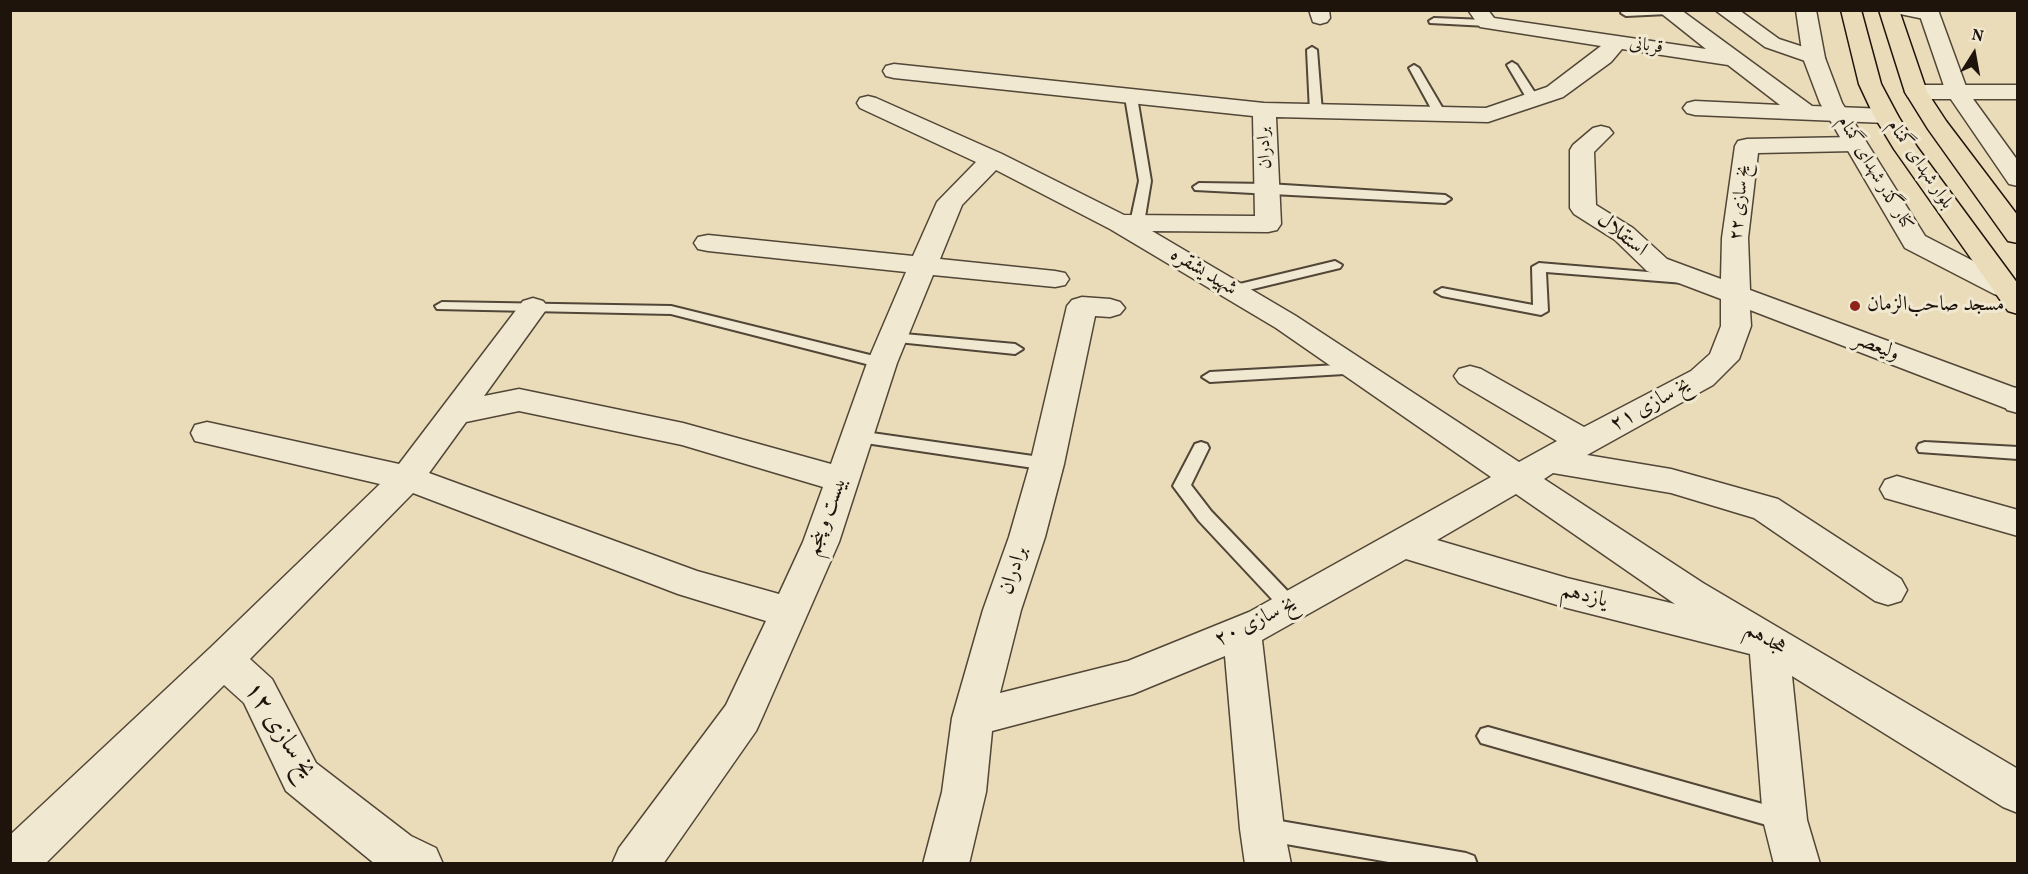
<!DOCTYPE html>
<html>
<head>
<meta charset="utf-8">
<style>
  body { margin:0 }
  #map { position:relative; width:2028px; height:874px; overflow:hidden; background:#eadcb8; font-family:Vollkorn,serif }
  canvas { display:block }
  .frame { position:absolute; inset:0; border:12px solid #1e140c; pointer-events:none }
  .north { position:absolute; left:1944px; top:24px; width:60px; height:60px; -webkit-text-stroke:4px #f1e8d1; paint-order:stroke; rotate:11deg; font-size:16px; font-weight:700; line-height:24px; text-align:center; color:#1e140c }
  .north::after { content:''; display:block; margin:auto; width:21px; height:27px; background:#1e140c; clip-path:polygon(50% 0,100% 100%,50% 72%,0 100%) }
</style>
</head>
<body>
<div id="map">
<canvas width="2028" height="874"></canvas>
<div class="frame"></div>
<div class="north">N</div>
</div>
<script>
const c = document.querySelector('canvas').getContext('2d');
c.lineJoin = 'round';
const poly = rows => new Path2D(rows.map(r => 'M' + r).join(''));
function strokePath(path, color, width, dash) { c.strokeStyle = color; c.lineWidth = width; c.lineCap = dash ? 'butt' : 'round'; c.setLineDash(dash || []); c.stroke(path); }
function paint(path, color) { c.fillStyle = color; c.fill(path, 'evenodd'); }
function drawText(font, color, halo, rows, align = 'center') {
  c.font = font + ' Vollkorn,Amiri,serif'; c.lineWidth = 6; c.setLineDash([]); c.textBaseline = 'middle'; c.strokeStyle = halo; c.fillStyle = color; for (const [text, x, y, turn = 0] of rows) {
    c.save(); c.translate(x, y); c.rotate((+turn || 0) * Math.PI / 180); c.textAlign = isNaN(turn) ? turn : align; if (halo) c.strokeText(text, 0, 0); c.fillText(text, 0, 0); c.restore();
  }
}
const service = poly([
  [1622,11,1673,10,1673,11,1668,14,1626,16,1621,13,1622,11],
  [1434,18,1487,20,1492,23,1487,26,1430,23,1429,21,1434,18],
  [1312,47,1317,50,1322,112,1316,115,1310,112,1307,50,1312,47],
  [1512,62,1517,65,1539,99,1537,101,1529,101,1527,99,1507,65,1512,62],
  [1414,65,1419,68,1446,114,1444,116,1436,116,1434,114,1409,68,1414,65],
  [1131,94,1137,97,1151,181,1144,223,1137,227,1130,223,1139,181,1125,97,1131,94],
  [1199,183,1268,184,1445,195,1451,199,1445,203,1195,190,1193,187,1199,183],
  [1335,261,1342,265,1340,268,1232,294,1225,290,1227,287,1335,261],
  [1539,263,1684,275,1691,279,1684,283,1546,272,1548,311,1541,315,1442,296,1435,292,1442,288,1533,305,1532,267,1539,263],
  [442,302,671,306,882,358,890,363,882,368,671,314,437,309,435,306,442,302],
  [893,333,1015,344,1023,349,1015,354,888,341,885,338,888,335,893,333],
  [1356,364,1361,365,1364,369,1361,373,1210,382,1202,377,1210,372,1356,364],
  [858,431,1047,458,1053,460,1055,464,1053,468,1047,470,852,441,850,437,852,433,858,431],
  [1201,442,1207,444,1209,448,1191,485,1211,511,1298,602,1301,607,1298,612,1291,615,1284,612,1199,521,1173,486,1195,444,1201,442],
  [1925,442,2018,447,2018,459,1919,452,1917,448,1919,444,1925,442],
  [1488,727,1784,810,1792,813,1795,820,1792,827,1784,830,1488,745,1481,743,1477,736,1481,729,1488,727],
  [1263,818,1466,853,1474,856,1477,864,1400,864,1263,840,1255,836,1252,829,1255,822,1263,818]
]);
const minor = poly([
  [1309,10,1329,10,1330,18,1327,22,1320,24,1313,22,1309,10],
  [1468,10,1488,10,1494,18,1706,49,1657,10,1681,10,1812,106,1886,109,1894,111,1898,116,1894,121,1886,123,1695,115,1687,113,1683,108,1687,103,1695,101,1780,105,1728,65,1622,49,1611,62,1563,97,1488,122,1276,117,1281,224,1277,230,1268,232,1152,231,1296,316,1519,462,1557,441,1459,383,1454,376,1459,369,1470,366,1481,369,1584,427,1691,371,1710,354,1721,326,1721,299,1647,271,1615,240,1574,214,1570,208,1570,150,1573,145,1593,128,1601,126,1609,128,1613,133,1594,152,1596,205,1633,228,1667,259,1721,279,1722,238,1735,146,1738,141,1747,139,1854,137,1863,139,1866,144,1863,149,1854,151,1758,153,1748,238,1750,290,2018,389,2018,410,2005,408,1750,310,1751,326,1739,359,1713,385,1587,455,1671,469,1778,499,1901,579,1907,590,1901,601,1888,605,1875,601,1754,518,1671,493,1553,473,1544,479,1703,583,2018,769,2018,813,2003,807,1792,676,1807,820,1820,864,1774,864,1763,820,1750,654,1567,608,1406,559,1262,640,1284,829,1291,864,1245,864,1240,829,1225,656,1133,694,992,731,986,792,969,864,923,864,942,792,952,718,983,610,1009,537,1030,464,1067,306,1072,300,1082,297,1110,299,1120,302,1125,308,1120,314,1110,317,1095,316,1064,464,1045,537,1021,610,1000,693,1128,661,1249,612,1491,477,1276,328,1110,229,996,170,962,205,940,259,1055,271,1065,273,1069,279,1065,285,1055,287,933,275,897,363,839,542,762,718,756,731,663,864,612,864,619,848,726,705,766,621,678,594,413,493,250,659,272,679,316,763,411,836,436,848,443,864,375,864,286,791,244,703,224,685,45,864,10,864,10,835,210,648,380,484,195,441,191,433,195,425,207,422,399,464,523,301,533,298,543,301,548,307,484,396,519,389,683,423,831,464,867,363,906,272,708,251,698,249,694,243,698,237,708,235,913,256,937,202,976,162,860,108,857,103,860,98,868,96,876,98,1002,154,1124,215,1255,216,1253,116,894,78,886,76,883,71,886,66,894,64,1264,103,1486,108,1547,87,1601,46,1480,27,1468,10],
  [519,411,682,445,823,487,803,542,779,594,697,571,429,473,466,422,519,411],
  [1516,494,1675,604,1567,578,1437,540,1516,494],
  [1715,10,1739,10,1779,39,1822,53,1825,58,1822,63,1814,64,1765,47,1715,10],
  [1897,10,1937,10,1939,14,1936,18,1929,20,1900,14,1897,10],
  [1916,85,2018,85,2018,99,1916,99,1908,97,1905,92,1908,87,1916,85],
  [1897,476,2018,510,2018,536,1885,498,1880,489,1885,480,1897,476]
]);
const tertiary = poly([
  [1796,10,1816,10,1825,58,1842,103,1925,236,2014,282,2018,287,2014,294,2004,297,1994,294,1905,248,1820,103,1803,58,1796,10],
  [1918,10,1938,10,1968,92,2018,161,2018,186,2009,184,1946,92,1918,10],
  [2018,387,2018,413,2007,410,2002,402,2007,390,2018,387]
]);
const trunk = poly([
  [1841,10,1861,10,1881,84,1898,116,1917,147,2018,284,2018,314,2008,311,1894,149,1874,116,1859,84,1841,10],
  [1879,10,1899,10,1927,92,1946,121,2018,216,2018,243,2008,241,1928,129,1905,92,1879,10]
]);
const markers = [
  [1855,306,6,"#8f2418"]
];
const farStreetnames = [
  ["قربانی",1646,47,8],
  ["برادران",1266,148,-93],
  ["بلوار شهدای گمنام",1919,165,56],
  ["کنار گذر شهدای گمنام",1874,174,59],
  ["یخ سازی ۲۲",1741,203,-84]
];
const streetNames = [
  ["استقلال",1621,236,38],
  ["شهید یشقره",1203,273,31],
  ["ولیعصر",1876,348,21],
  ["یخ سازی ۲۱",1651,406,-29],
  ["بیست و پنجم",828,517,-70],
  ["برادران",1015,571,-71],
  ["یازدهم",1584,597,14],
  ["یخ سازی ۲۰",1256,623,-26],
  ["هجدهم",1765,640,31]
];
const poiNames = [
  ["مسجد صاحب‌الزمان",1867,306]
];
const nearStreetnames = [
  ["یخ سازی ۱۲",278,731,57]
];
strokePath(service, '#514637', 4);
strokePath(minor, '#514637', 3);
strokePath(tertiary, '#514637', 3);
strokePath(trunk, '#1e140c', 3);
paint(service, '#f1e8d1');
paint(minor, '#f1e8d1');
paint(tertiary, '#f1e8d1');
paint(trunk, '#eadcb8');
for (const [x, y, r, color] of markers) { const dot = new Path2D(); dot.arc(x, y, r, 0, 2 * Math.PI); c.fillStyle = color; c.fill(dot); strokePath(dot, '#f1e8d1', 2); }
drawText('18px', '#1e140c', '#f1e8d1', farStreetnames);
drawText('21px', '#1e140c', '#f1e8d1', streetNames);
drawText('21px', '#1e140c', '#f1e8d1', poiNames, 'left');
drawText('26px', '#1e140c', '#f1e8d1', nearStreetnames);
</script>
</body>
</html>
